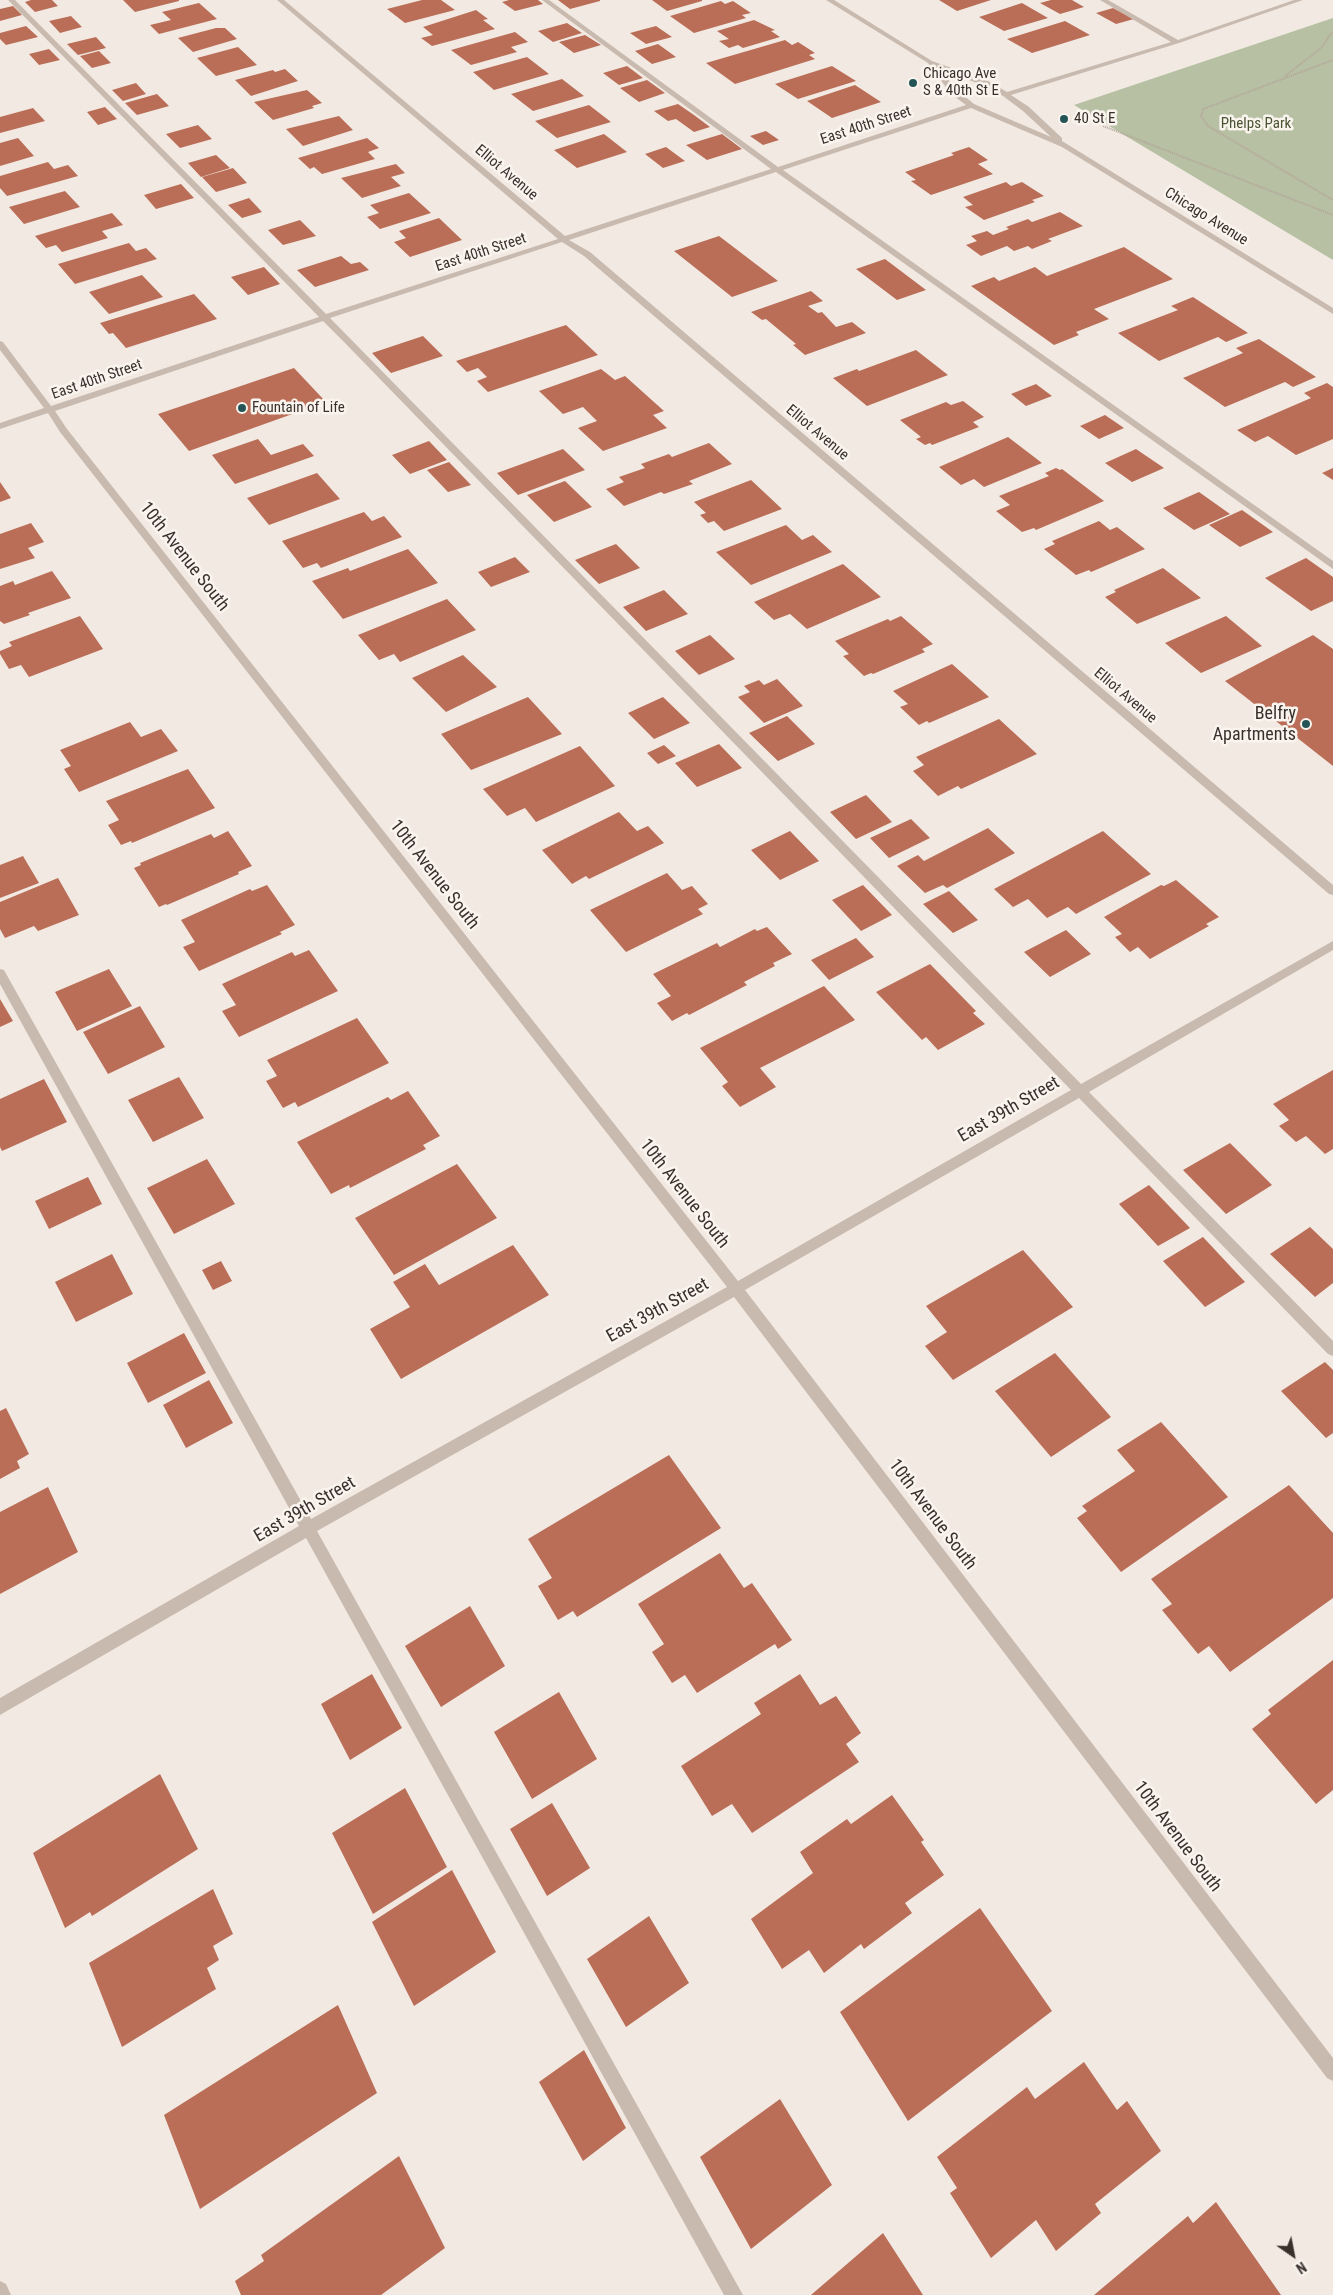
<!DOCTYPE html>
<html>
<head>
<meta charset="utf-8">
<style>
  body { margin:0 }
  #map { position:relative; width:1333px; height:2295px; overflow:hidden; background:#f2eae2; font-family:"Roboto Condensed",sans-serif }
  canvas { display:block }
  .north { position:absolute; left:1268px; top:2230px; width:50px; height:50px; -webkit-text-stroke:4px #f9f4ee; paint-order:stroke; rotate:147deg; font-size:14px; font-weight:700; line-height:20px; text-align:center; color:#39302c }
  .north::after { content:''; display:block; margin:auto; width:18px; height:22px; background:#39302c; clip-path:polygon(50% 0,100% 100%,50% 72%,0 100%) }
</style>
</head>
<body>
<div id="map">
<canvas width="1333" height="2295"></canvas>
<div class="north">N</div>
</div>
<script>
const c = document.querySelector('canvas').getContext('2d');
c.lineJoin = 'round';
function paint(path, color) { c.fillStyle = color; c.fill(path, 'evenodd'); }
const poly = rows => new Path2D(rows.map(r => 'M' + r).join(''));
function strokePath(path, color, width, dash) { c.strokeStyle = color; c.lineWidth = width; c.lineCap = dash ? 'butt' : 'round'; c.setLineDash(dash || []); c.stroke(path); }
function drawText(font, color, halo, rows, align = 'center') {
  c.font = font + ' "Roboto Condensed",sans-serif'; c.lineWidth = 5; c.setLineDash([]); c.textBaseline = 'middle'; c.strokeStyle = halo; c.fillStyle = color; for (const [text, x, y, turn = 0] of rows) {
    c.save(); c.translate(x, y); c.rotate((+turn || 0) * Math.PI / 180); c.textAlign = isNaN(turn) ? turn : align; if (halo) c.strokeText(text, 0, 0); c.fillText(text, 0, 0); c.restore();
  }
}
const green = poly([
  [1333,18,1333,260,1074,105]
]);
const building = poly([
  [31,0,52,0,58,6,35,12,25,2],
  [123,0,179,0,179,1,135,12],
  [422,0,441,0,455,10,405,23,387,9],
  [509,0,538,0,543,4,515,11,502,2],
  [558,0,600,0,600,1,570,9],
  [652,0,702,0,702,1,667,11],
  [939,0,991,0,957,11],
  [1051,0,1072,0,1084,7,1060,14,1040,3],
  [721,1,725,4,733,1,751,13,742,15,746,18,694,33,670,16],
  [199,3,217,19,159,34,150,25,171,20,162,12],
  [1022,3,1048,18,1004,31,979,17],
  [13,6,22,15,0,21,0,9],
  [1113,8,1134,19,1116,24,1096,13],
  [476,10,488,19,483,20,495,29,432,46,421,38,433,35,423,27],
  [71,16,82,27,60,33,49,21],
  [754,20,775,30,771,31,780,37,743,48,738,45,729,48,719,41,729,39,717,31],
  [1065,21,1090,35,1032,53,1007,39],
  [567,23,582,33,553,42,538,31],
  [26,26,38,37,6,45,0,39,0,33],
  [656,26,672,37,646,44,630,33],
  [216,28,225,28,237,39,193,52,178,38],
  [515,32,528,42,511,47,517,52,471,65,451,50],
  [585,35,601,45,574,53,559,42],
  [96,37,106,48,78,55,67,44],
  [785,40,792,45,798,42,815,53,809,55,815,59,735,84,706,63],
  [658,44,676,57,652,64,635,51],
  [238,47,257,65,216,76,197,58],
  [49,49,60,60,39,65,29,54],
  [99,51,111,63,92,68,80,56],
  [527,57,549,74,494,90,473,72],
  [627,66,643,78,619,85,603,73],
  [832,66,856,81,798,99,775,84],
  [285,69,298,81,251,96,235,80,273,70,275,72],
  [562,79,584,96,533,111,511,94],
  [647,80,665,93,639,102,620,88],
  [136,83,146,94,123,101,112,90],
  [855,85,881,102,832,118,807,101],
  [307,90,322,103,312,106,314,108,273,120,254,102],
  [157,94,169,106,137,115,125,103],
  [678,104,694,115,710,127,694,132,676,119,668,121,654,111],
  [589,105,611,122,557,138,535,121],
  [105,107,117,119,98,125,87,112],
  [33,108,45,121,0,133,0,117],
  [339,116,353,130,303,146,286,129],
  [198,125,212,139,180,148,166,134],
  [766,131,779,140,763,145,750,136],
  [604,134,627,152,577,168,554,150],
  [722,134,742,149,707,160,686,145],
  [18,138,34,156,0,166,0,143],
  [367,138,379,148,368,152,375,159,322,174,314,167,310,169,298,158],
  [666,147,685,161,663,168,645,154],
  [969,147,988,160,978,164,993,174,931,195,911,181,916,180,905,172,954,155,951,153],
  [216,155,230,168,201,177,188,163],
  [48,162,54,169,68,165,78,176,7,196,0,188,0,176],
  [396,164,405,173,391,177,401,186,362,198,341,178],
  [233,168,247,183,216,192,202,177],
  [1006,182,1011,186,1022,182,1044,196,1032,200,1035,202,984,220,965,207,973,205,963,197],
  [181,184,194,198,156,209,144,195],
  [65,191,80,207,24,224,9,207],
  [409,193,431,213,380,229,367,217,379,213,370,205],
  [249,198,262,212,242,218,228,205],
  [1060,212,1083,226,1048,239,1052,241,1032,249,1028,246,1014,251,1007,246,981,256,966,245,977,241,971,236,987,231,993,235,1009,229,1006,227,1028,219,1032,222],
  [112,213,123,225,102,231,108,238,62,252,56,245,46,248,35,236],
  [439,218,462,240,410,257,394,242,406,238,399,231],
  [300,220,316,236,283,245,268,230],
  [719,236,778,281,732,297,674,251],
  [129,243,136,251,146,248,157,259,75,284,58,264],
  [1124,247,1173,279,1094,309,1109,319,1076,332,1079,335,1054,345,971,286,994,277,999,281,1035,267,1047,276],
  [341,256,351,264,360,262,369,270,315,287,297,270],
  [885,259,926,290,897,300,856,269],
  [264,267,280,284,248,295,231,277],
  [142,275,163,297,109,314,89,292],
  [811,291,823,301,808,306,818,313,822,312,836,327,852,322,866,333,805,355,793,345,796,344,766,319,762,320,751,312],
  [194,294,217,319,126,348,113,333,109,334,100,323],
  [1193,297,1248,333,1226,342,1218,337,1159,361,1118,333,1178,310,1171,306],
  [566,325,598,355,488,392,477,381,487,377,478,368,467,372,456,361],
  [423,336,443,356,391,373,372,353],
  [1259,339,1316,377,1293,387,1285,382,1225,407,1183,378,1243,353,1236,348],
  [916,350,948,375,867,406,833,378,857,369,859,371],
  [294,368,326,402,189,451,158,414],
  [601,369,615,380,625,376,664,411,653,415,667,428,603,451,578,428,597,421,583,407,563,414,539,391],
  [1327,383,1333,387,1333,439,1296,455,1268,436,1255,442,1237,430,1311,398,1304,393],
  [1036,384,1052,396,1026,406,1011,394],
  [963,401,984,417,973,422,979,427,932,445,930,443,925,445,916,439,921,437,900,420,946,402,951,405],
  [1105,415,1124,428,1099,439,1080,426],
  [1008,437,1042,463,984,487,974,479,961,485,939,467],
  [258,439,271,455,303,444,314,456,235,484,212,455],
  [429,441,447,460,410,474,392,455],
  [709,443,732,464,689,481,693,484,664,494,661,492,624,506,606,489,624,482,619,477,645,468,641,464,669,454,672,457],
  [563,449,585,470,518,495,497,473],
  [1136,449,1164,468,1132,482,1105,463],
  [449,462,471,485,448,492,427,470],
  [1056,468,1060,470,1062,469,1104,501,1036,530,1034,528,1022,532,996,511,1010,505,999,496,1049,476,1045,473],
  [1333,468,1333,480,1322,473],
  [317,473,340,499,269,525,247,498],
  [751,480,782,509,724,531,714,521,708,523,700,515,706,513,694,502],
  [565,481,592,507,554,522,527,495],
  [0,482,11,498,0,502],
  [1199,492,1230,514,1194,530,1163,508],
  [1242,510,1273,532,1240,547,1209,525],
  [364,512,372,521,384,516,402,537,321,568,317,563,303,568,282,541],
  [1099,521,1110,530,1117,527,1145,549,1091,572,1089,570,1076,575,1044,549,1055,544,1052,541],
  [31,523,44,542,28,548,35,558,0,569,0,534],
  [786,525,802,540,813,535,832,552,751,585,716,552],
  [616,544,640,568,599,584,575,560],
  [408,549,438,583,343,619,312,581,348,568,350,571],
  [515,557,530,572,491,587,478,572],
  [1306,558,1333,577,1333,601,1311,611,1265,578],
  [843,564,881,597,807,629,790,614,774,620,754,602],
  [1163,568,1201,598,1137,624,1105,597,1116,592,1114,590],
  [52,571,71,598,28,613,30,615,4,624,0,621,0,586,13,581,15,585],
  [664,590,688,614,646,631,623,607],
  [447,599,476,630,400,662,394,654,379,660,358,635],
  [80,616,103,649,29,677,21,665,9,669,0,654,0,651,12,646,9,642],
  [901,616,933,644,922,649,925,652,873,674,871,673,864,676,843,656,849,654,835,641,888,619,890,621],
  [1226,616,1262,646,1201,673,1165,643],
  [710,635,735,659,699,675,675,651],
  [1313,635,1333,649,1333,766,1225,681],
  [463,655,497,687,446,712,412,678],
  [952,664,989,697,929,723,927,721,919,725,900,707,908,704,893,691],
  [777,679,803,706,764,723,738,697,750,692,744,686,759,680,764,685],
  [528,697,562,734,471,770,441,734],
  [663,697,690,723,654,739,628,713],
  [787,716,815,744,778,761,749,733],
  [999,719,1037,754,961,789,958,786,938,796,913,771,924,765,916,757],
  [130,722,141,737,161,729,178,751,79,792,64,769,71,766,60,750],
  [719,744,742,768,697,787,675,763],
  [664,745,676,756,658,764,647,753],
  [580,746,615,786,536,822,525,808,507,816,483,789],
  [188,769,215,808,132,843,131,841,121,845,108,825,119,820,106,801],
  [866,795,892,822,856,839,830,812],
  [619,812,637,831,648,826,664,843,589,879,586,876,572,884,542,850],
  [911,819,930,838,889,858,870,838],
  [988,828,1015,853,947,888,943,885,925,893,897,866,918,855,924,861],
  [228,831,252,866,238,872,239,874,167,905,166,904,159,907,134,868,141,865,140,863,211,834,214,838],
  [790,831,819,861,780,880,751,850],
  [1103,831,1151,874,1076,914,1068,907,1047,918,1028,899,1013,907,994,889],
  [23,856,39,883,0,898,0,865],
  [667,873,682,890,692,886,708,904,698,909,703,914,626,952,590,910],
  [58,878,79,915,38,931,34,926,5,938,0,929,0,902],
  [1176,880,1219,917,1206,924,1209,926,1150,959,1138,947,1130,952,1115,937,1122,934,1104,917,1161,885,1164,886],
  [267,885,295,925,280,932,282,934,199,971,183,947,195,942,181,920,250,889,252,891],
  [863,885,892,915,861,931,832,900],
  [949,891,978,920,953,933,923,904],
  [767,927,792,954,773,963,775,966,744,982,747,985,689,1015,687,1013,672,1021,657,1003,671,996,653,974,717,943,720,947,755,929,757,931],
  [1066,930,1091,954,1050,977,1024,952],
  [856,938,874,957,829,980,811,960],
  [309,950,338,991,239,1037,222,1011,236,1005,222,984,292,952,295,956],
  [930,964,976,1011,973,1013,985,1024,938,1050,926,1037,922,1040,876,992],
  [109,969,132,1006,77,1031,55,992],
  [824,986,855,1020,760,1068,776,1087,740,1107,722,1086,728,1082,700,1048],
  [0,999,13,1021,0,1027],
  [140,1006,165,1047,108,1074,83,1032],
  [357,1018,389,1063,298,1107,295,1102,283,1108,266,1081,277,1076,267,1060],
  [1333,1070,1333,1149,1325,1154,1306,1136,1296,1142,1279,1126,1289,1120,1273,1104],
  [179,1077,204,1118,153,1142,128,1100],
  [44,1079,67,1122,2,1151,0,1147,0,1099],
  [408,1091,440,1136,423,1145,426,1149,350,1188,349,1185,331,1194,297,1142,388,1097,391,1100],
  [1230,1143,1272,1185,1226,1214,1183,1170],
  [207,1159,235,1204,174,1234,147,1188],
  [457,1164,497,1218,394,1275,355,1218],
  [88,1177,102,1204,49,1229,35,1201],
  [1149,1185,1190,1228,1158,1246,1119,1204],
  [1310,1227,1333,1249,1333,1283,1315,1297,1270,1254],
  [1203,1237,1245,1282,1205,1307,1163,1261],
  [513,1245,549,1295,401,1379,370,1329,410,1307,393,1282,425,1264,439,1285],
  [1023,1250,1073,1307,953,1380,925,1346,947,1332,926,1306],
  [112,1254,133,1294,76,1322,55,1282],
  [221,1261,232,1281,213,1290,202,1270],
  [184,1333,206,1373,148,1403,127,1363],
  [1055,1353,1111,1417,1051,1457,995,1391],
  [1325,1362,1333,1370,1333,1433,1326,1438,1281,1391],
  [209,1380,233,1423,186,1448,163,1405],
  [6,1408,29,1454,17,1461,20,1468,0,1479,0,1411],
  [1161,1422,1228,1497,1121,1572,1077,1518,1087,1511,1082,1506,1135,1471,1117,1450],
  [669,1455,721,1528,577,1617,573,1611,558,1620,538,1586,552,1578,528,1539],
  [1289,1485,1333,1533,1333,1598,1230,1672,1209,1646,1198,1654,1162,1610,1172,1604,1151,1579],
  [48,1487,78,1552,0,1594,0,1512],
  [720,1553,744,1588,752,1583,792,1640,778,1649,775,1644,697,1693,685,1675,672,1683,652,1652,664,1644,638,1604],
  [470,1606,505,1666,441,1707,405,1646],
  [1333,1660,1333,1790,1316,1804,1252,1729,1271,1714,1268,1710],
  [372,1674,402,1728,350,1760,321,1704],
  [800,1674,820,1705,836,1696,861,1733,846,1744,859,1762,752,1833,732,1804,712,1816,681,1766,761,1714,754,1703],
  [559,1692,597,1759,532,1799,494,1732],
  [160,1774,198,1849,92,1916,90,1912,65,1928,33,1853],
  [405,1788,447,1867,373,1914,332,1833],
  [892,1795,924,1840,921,1842,944,1875,905,1903,912,1913,864,1949,861,1944,824,1973,809,1950,782,1969,751,1919,813,1873,800,1852,847,1819,851,1824],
  [552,1803,590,1868,547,1896,510,1829],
  [452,1870,496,1952,414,2006,372,1922],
  [213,1889,233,1934,213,1946,219,1960,207,1968,216,1989,122,2047,89,1963],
  [980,1908,1052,2011,908,2121,840,2012],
  [649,1916,689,1983,626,2027,587,1959],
  [338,2005,377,2093,200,2209,164,2115],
  [584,2050,626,2128,583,2161,539,2082],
  [1084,2062,1117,2110,1127,2101,1161,2151,1095,2204,1101,2213,1056,2251,1036,2220,991,2258,950,2193,957,2188,937,2157,1027,2087,1035,2099],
  [780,2099,832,2185,751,2249,700,2157],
  [399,2156,445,2248,381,2295,241,2295,235,2281,264,2261,261,2255],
  [1216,2202,1281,2295,1094,2295,1188,2216,1193,2223],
  [883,2233,923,2295,811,2295]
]);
const path = poly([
  [1333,60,1203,109,1201,116,1208,126,1333,200],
  [1285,76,1321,48,1333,31],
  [1103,126,1333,215]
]);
const minor = poly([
  [8,0,15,0,326,314,558,239,277,0,284,0,565,236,771,169,542,0,549,0,778,167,966,105,951,94,928,63,826,0,834,0,932,61,988,81,1007,92,1171,42,1100,0,1108,0,1178,40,1294,0,1303,0,1179,43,1011,95,1029,107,1062,138,1062,141,1333,308,1333,314,1062,147,971,108,783,170,1333,561,1333,569,776,172,569,240,590,252,1333,885,1333,895,1329,894,584,256,562,242,330,318,1081,1084,1333,941,1333,950,1089,1092,1333,1341,1333,1356,1328,1354,1079,1098,745,1290,1333,2058,1333,2081,1327,2078,734,1297,317,1531,743,2295,724,2295,306,1538,0,1715,0,1698,299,1526,0,984,0,969,4,970,311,1519,727,1287,60,432,48,413,0,429,0,423,44,408,0,350,0,341,3,342,51,406,319,317,8,0],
  [938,68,982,85,1003,96,1023,111,1051,137,974,104,957,90,938,68],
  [323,321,344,342,1071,1090,738,1281,67,429,55,411,323,321],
  [0,2281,6,2284,11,2295,0,2295,0,2281]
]);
const markers = [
  [913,83,5,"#255456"],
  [1064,119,5,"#255456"],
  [242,408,5,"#255456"],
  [1306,724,5,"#255456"]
];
const farPoinames = [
  ["Chicago Ave",923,74],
  ["S & 40th St E",923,91],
  ["40 St E",1074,119],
  ["Fountain of Life",252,408]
];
const farParknames = [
  ["Phelps Park",1256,124]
];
const farStreetnames = [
  ["East 40th Street",866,126,-18],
  ["Elliot Avenue",506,173,40],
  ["Chicago Avenue",1206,217,32],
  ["East 40th Street",481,253,-18],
  ["East 40th Street",97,380,-19],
  ["Elliot Avenue",817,433,40],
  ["Elliot Avenue",1125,696,40]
];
const streetNames = [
  ["10th Avenue South",184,557,52],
  ["10th Avenue South",434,875,52],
  ["East 39th Street",1009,1110,-30],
  ["10th Avenue South",684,1194,52],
  ["East 39th Street",658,1311,-29],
  ["East 39th Street",305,1510,-30],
  ["10th Avenue South",932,1515,53],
  ["10th Avenue South",1177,1837,53]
];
const poiNames = [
  ["Belfry",1296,714],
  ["Apartments",1296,735]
];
paint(green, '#b7c0a3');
paint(building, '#ba6e58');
strokePath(path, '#b5a499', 2, [1, 1]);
paint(minor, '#c9baaf');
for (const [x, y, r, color] of markers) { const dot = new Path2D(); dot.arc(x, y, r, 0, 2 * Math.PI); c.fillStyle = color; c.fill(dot); strokePath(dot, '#f9f4ee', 2); }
drawText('15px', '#39302c', '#f9f4ee', farPoinames, 'left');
drawText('15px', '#495432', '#f9f4ee', farParknames);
drawText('15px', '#39302c', '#f9f4ee', farStreetnames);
drawText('18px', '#39302c', '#f9f4ee', streetNames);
drawText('18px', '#39302c', '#f9f4ee', poiNames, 'right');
</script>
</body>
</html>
